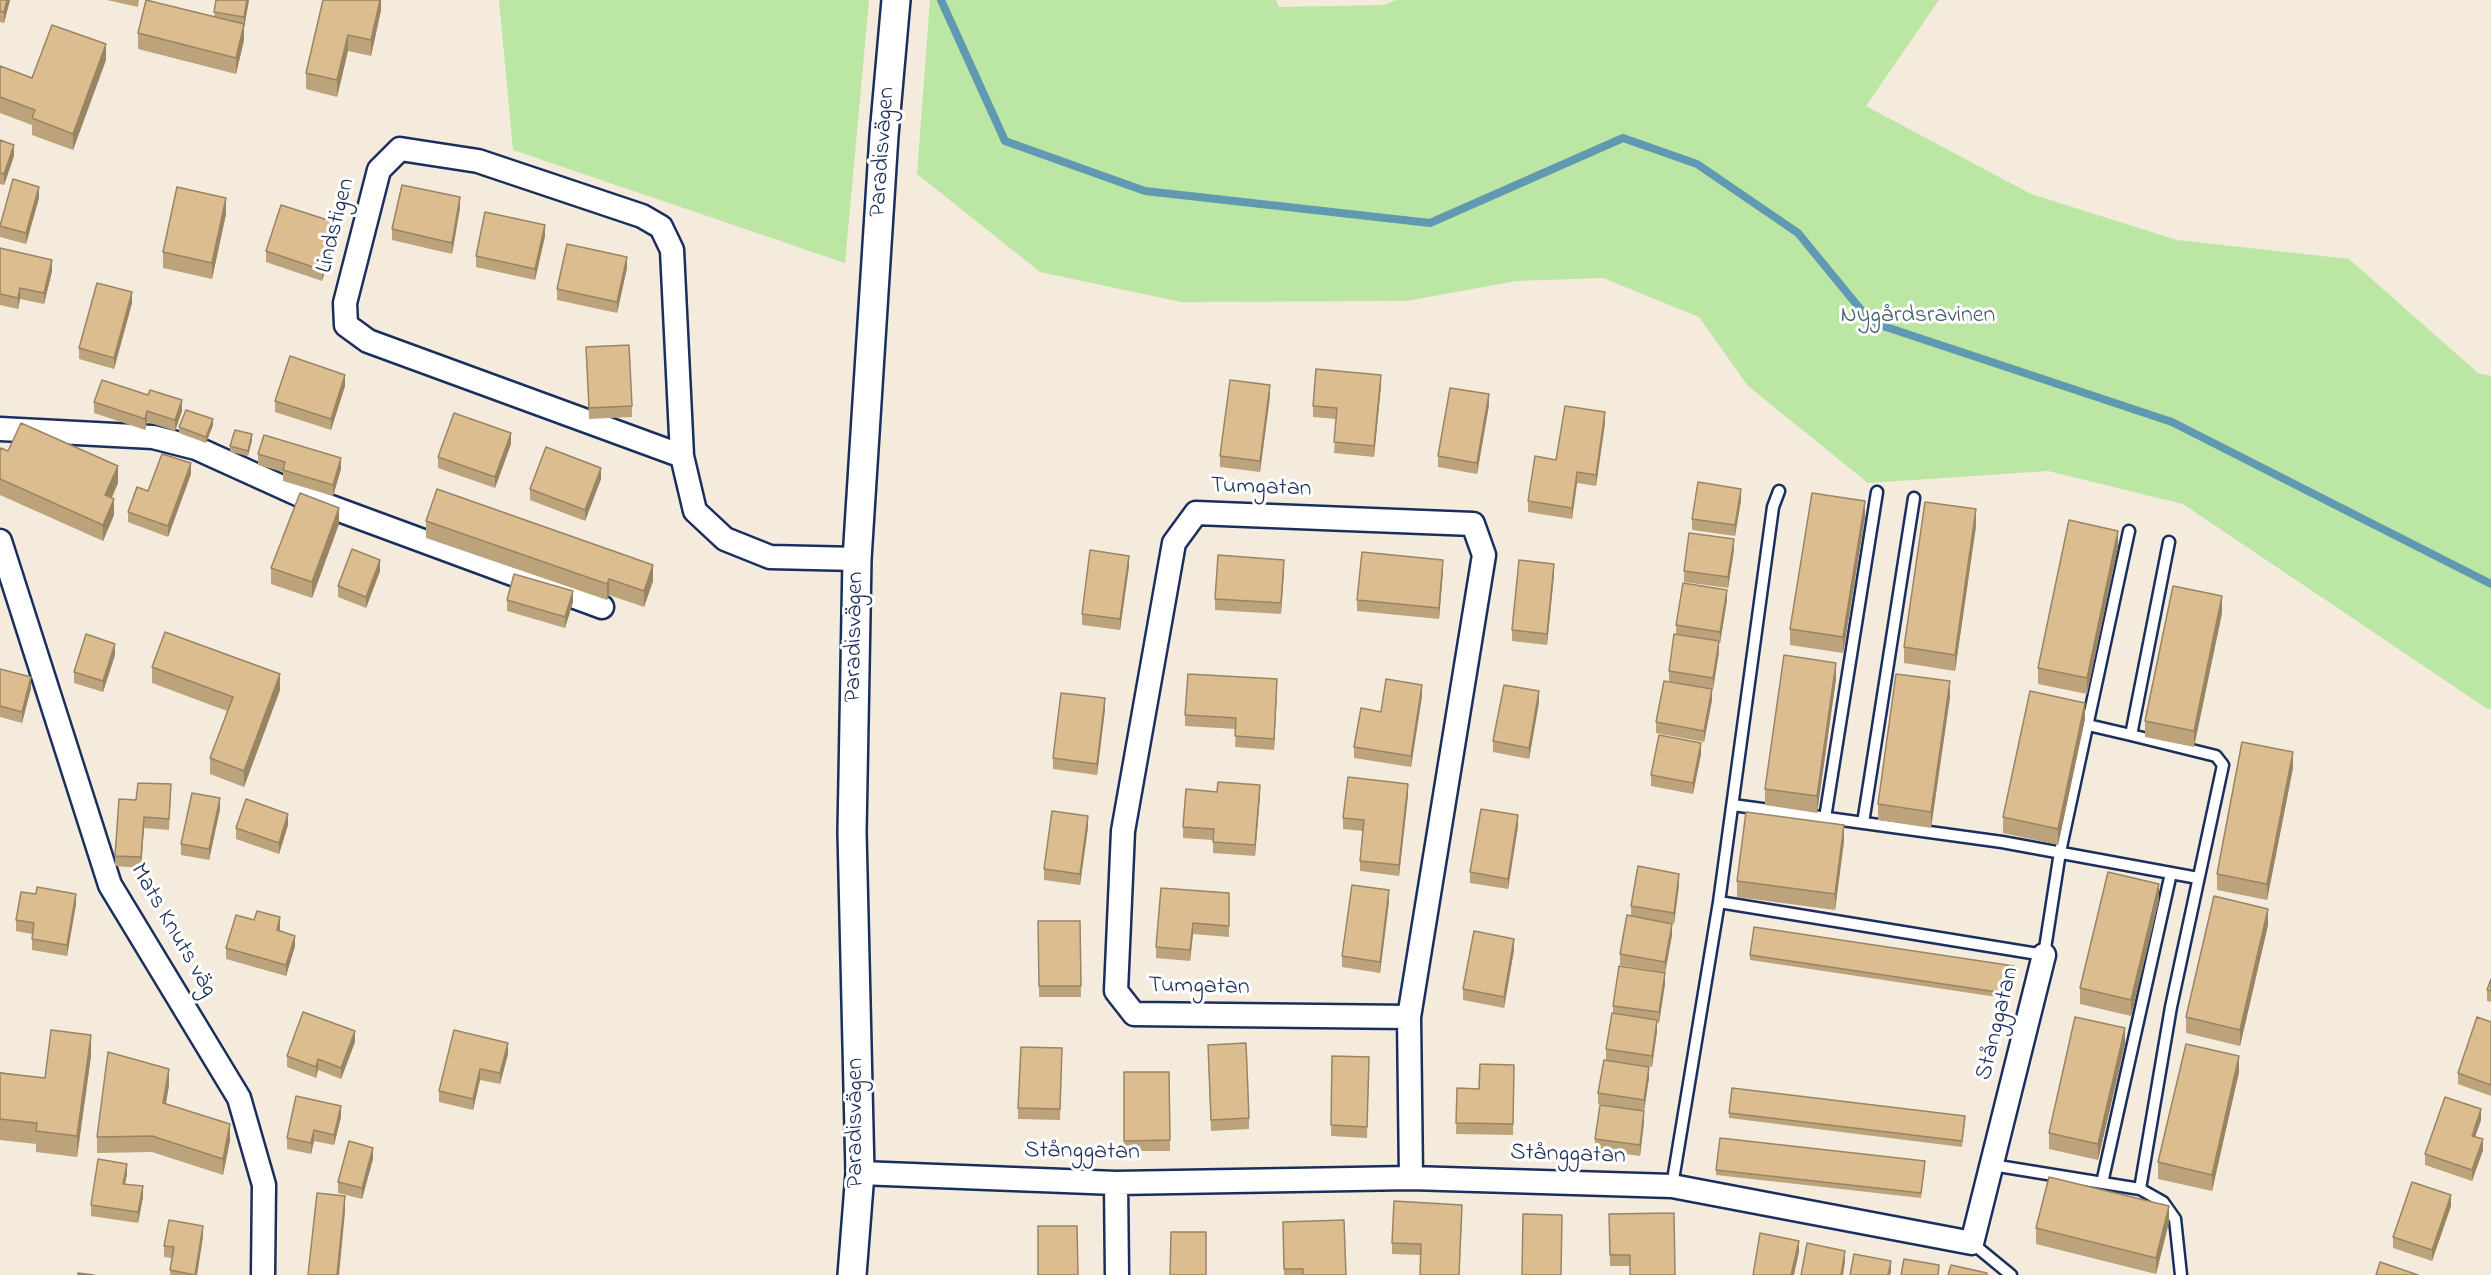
<!DOCTYPE html>
<html>
<head>
<meta charset="utf-8">
<style>
  body { margin:0 }
  canvas { display:block; background:#f4ebdd }
</style>
</head>
<body>
<canvas width="2491" height="1275"></canvas>
<script>
const c = document.querySelector('canvas').getContext('2d');
c.lineJoin = 'round';
function paint(path, color) { c.fillStyle = color; c.fill(path, 'evenodd'); }
const poly = rows => new Path2D(rows.map(r => 'M' + r).join(''));
function strokePath(path, color, width, dash) { c.strokeStyle = color; c.lineWidth = width; c.lineCap = dash ? 'butt' : 'round'; c.setLineDash(dash || []); c.stroke(path); }
function drawText(font, color, halo, rows, align = 'center') {
  c.font = font + ' "Indie Flower",sans-serif'; c.lineWidth = 6; c.setLineDash([]); c.textBaseline = 'middle'; c.strokeStyle = halo; c.fillStyle = color; for (const [text, x, y, turn = 0] of rows) {
    c.save(); c.translate(x, y); c.rotate((+turn || 0) * Math.PI / 180); c.textAlign = isNaN(turn) ? turn : align; if (halo) c.strokeText(text, 0, 0); c.fillText(text, 0, 0); c.restore();
  }
}
const green = poly([
  [499,0,869,0,845,263,513,150],
  [930,0,1276,0,1279,7,1384,5,1396,0,1939,0,1866,106,2031,194,2177,240,2349,259,2478,373,2491,376,2491,709,2486,708,2183,504,2048,471,1868,483,1748,386,1699,317,1603,278,1516,281,1406,301,1181,302,1040,272,917,174]
]);
const stream = poly([
  [941,0,1005,141,1145,191,1430,223,1623,138,1697,164,1798,233,1871,322,2172,422,2491,584]
]);
const service = poly([
  [2088,725,2131,735,2169,542],
  [2131,735,2216,756,2223,765,2171,1007,2140,1189,2163,1202,2175,1219,2181,1275],
  [1733,805,2002,842,2198,878],
  [1825,818,1877,492],
  [1863,823,1914,498],
  [1719,902,2044,955,2060,852,2129,531],
  [1992,1165,2140,1189],
  [2102,1183,2171,873],
  [1672,1186,1719,902,1773,507,1779,491],
  [1972,1243,2011,1275]
]);
const minor = poly([
  [0,429,153,437,196,448,304,497,602,607],
  [682,456,368,341,346,325,345,303,379,170,400,149,478,161,642,216,661,227,672,250,682,456,695,511,725,539,770,557,857,559],
  [0,541,110,885,239,1098,264,1185,263,1275],
  [1409,1017,1484,555,1473,524,1196,513,1174,543,1123,831,1116,991,1134,1014,1409,1017,1411,1178],
  [860,1173,1116,1183,1411,1178,1672,1186,1972,1243,2044,955],
  [1116,1183,1117,1275]
]);
const tertiary = poly([
  [852,1275,860,1173,852,832,857,559,884,135,896,0]
]);
const wall = poly([
  [0,0,10,0,4,23,0,22],
  [107,0,139,0,138,7],
  [216,0,249,0,244,28,244,40,236,74,138,49,138,33,214,17],
  [381,0,381,10,371,56,348,51,337,97,306,89,306,73],
  [106,60,73,150,32,135,32,125,0,113,0,66,32,78],
  [0,140,14,156,4,185,0,184],
  [39,198,26,244,0,237,0,224],
  [460,208,452,254,392,240,392,229],
  [226,214,212,279,163,268,163,252],
  [337,234,322,281,266,262,266,251],
  [545,236,535,280,476,267,476,256],
  [0,248,52,271,44,304,20,299,18,309,0,305],
  [627,268,617,313,557,300,557,289],
  [132,303,114,369,79,359,79,348],
  [586,347,632,406,632,417,589,419],
  [345,386,331,430,275,412,275,401],
  [1381,386,1374,457,1334,453,1336,419,1313,417,1313,406],
  [1270,396,1260,472,1220,467,1220,456],
  [94,402,182,411,175,431,147,422,145,430,94,413],
  [1489,405,1477,474,1438,467,1438,456],
  [1605,423,1596,486,1577,483,1572,519,1528,512,1528,501,1556,460],
  [213,425,206,443,179,433,179,427],
  [252,440,248,456,230,452,230,446],
  [511,444,495,488,438,468,438,457],
  [0,450,8,451,118,483,112,498,114,515,103,541,0,495],
  [258,454,341,469,333,496,283,481,283,472,258,465],
  [191,474,168,537,128,522,128,512,148,491],
  [601,479,585,521,530,500,530,489],
  [1741,500,1735,536,1692,530,1692,519],
  [1865,517,1843,653,1790,645,1790,629],
  [426,521,653,581,644,607,609,595,607,600,426,538],
  [339,524,312,598,271,584,271,568],
  [1976,526,1955,671,1904,663,1904,647],
  [2118,547,2087,694,2038,684,2038,668],
  [1734,550,1728,588,1684,582,1684,571],
  [1129,566,1120,630,1082,625,1082,614],
  [380,571,366,608,338,597,338,586],
  [1284,571,1281,614,1215,610,1215,599],
  [1443,571,1439,619,1357,611,1357,600],
  [1554,575,1547,645,1512,641,1512,630],
  [507,600,573,602,565,628,507,611],
  [1727,600,1720,643,1719,643,1719,652,1713,689,1687,685,1712,700,1704,742,1656,733,1656,722,1669,682,1669,671,1676,635,1676,625],
  [2222,613,2194,747,2145,737,2145,721],
  [115,655,103,692,74,683,74,672],
  [152,667,280,690,244,787,210,774,210,758,227,711,152,683],
  [0,669,31,688,22,723,0,717],
  [1836,679,1817,813,1765,805,1765,789],
  [1277,690,1274,750,1235,747,1236,729,1185,726,1185,715],
  [1422,696,1411,767,1354,758,1354,747,1381,712],
  [1950,697,1931,828,1878,820,1878,804],
  [1539,702,1529,759,1493,752,1493,741],
  [1105,709,1097,775,1053,769,1053,758],
  [2085,719,2058,845,2003,833,2003,817],
  [1701,754,1693,794,1651,786,1651,775],
  [2293,768,2267,900,2217,890,2217,874],
  [171,795,169,830,144,828,141,868,115,866,115,856,136,800],
  [1408,795,1399,876,1360,871,1360,861,1363,831,1343,829,1343,818],
  [1260,796,1255,856,1213,853,1213,840,1183,838,1183,827],
  [220,809,209,860,181,855,181,844],
  [288,825,279,854,236,839,236,828],
  [1518,826,1508,889,1470,883,1470,872],
  [1088,827,1080,885,1044,880,1044,869],
  [1844,841,1835,910,1737,897,1737,881],
  [1679,885,1674,924,1656,921,1672,935,1665,973,1665,984,1659,1023,1657,1023,1657,1031,1652,1067,1606,1060,1606,1049,1613,1013,1613,1006,1662,972,1620,965,1620,954,1631,916,1631,906],
  [1229,893,1229,937,1193,934,1190,961,1156,958,1156,947],
  [2159,900,2131,1016,2080,1004,2080,988],
  [1389,901,1380,973,1342,967,1342,956],
  [76,904,67,956,32,950,32,934,16,931,16,920],
  [1038,921,1080,921,1081,997,1039,997],
  [2268,925,2240,1046,2186,1033,2186,1017],
  [280,928,280,931,295,946,286,976,226,959,226,948],
  [1514,950,1504,1008,1463,1000,1463,989],
  [1750,955,2014,972,2010,999,1750,960],
  [2491,979,2491,1002,2487,1001,2487,990],
  [2491,1022,2491,1096,2458,1084,2458,1073],
  [355,1042,341,1079,318,1070,316,1078,287,1067,287,1056],
  [2125,1044,2098,1160,2049,1149,2049,1133],
  [1208,1045,1249,1118,1249,1129,1211,1131],
  [508,1054,500,1084,480,1080,473,1110,439,1102,439,1091],
  [91,1056,77,1157,36,1152,36,1144,0,1140,0,1072,45,1078],
  [1332,1056,1369,1068,1367,1138,1331,1136],
  [1062,1059,1060,1120,1018,1119,1018,1108],
  [1514,1065,1513,1135,1456,1134,1457,1088,1479,1089],
  [1124,1072,1169,1072,1170,1151,1124,1151],
  [2239,1072,2212,1191,2158,1179,2158,1162],
  [1649,1078,1644,1111,1644,1122,1640,1156,1595,1150,1595,1139,1641,1111,1598,1104,1598,1093],
  [169,1085,166,1104,230,1140,223,1175,152,1152,97,1153,97,1137],
  [1729,1113,1965,1122,1962,1147,1729,1118],
  [341,1117,334,1145,314,1141,311,1154,287,1149,287,1138],
  [2481,1120,2475,1137,2483,1150,2472,1181,2425,1165,2425,1154],
  [373,1159,362,1199,338,1193,338,1182],
  [1925,1167,1921,1198,1716,1175,1716,1170],
  [127,1174,125,1184,143,1197,138,1223,91,1216,91,1205],
  [2451,1206,2432,1261,2393,1248,2393,1237],
  [1609,1214,1675,1275,1630,1266,1610,1266],
  [1462,1216,1459,1275,1420,1275,1420,1255,1392,1254,1392,1243],
  [1283,1222,1346,1275,1284,1275],
  [2169,1222,2156,1274,2036,1244,2036,1228],
  [203,1236,197,1275,170,1275,172,1258,164,1257,164,1246]
]);
const shadedWall = poly([
  [7,0,10,0,4,23,4,12],
  [247,0,249,0,244,28,244,17],
  [380,0,381,0,381,10,371,56,371,40],
  [244,24,244,40,236,74,236,58],
  [348,35,348,51,337,97,337,80],
  [106,44,106,60,73,150,73,134],
  [14,145,14,156,4,185,4,174],
  [39,187,39,198,26,244,26,233],
  [460,197,460,208,452,254,452,243],
  [226,198,226,214,212,279,212,263],
  [337,223,337,234,322,281,322,270],
  [545,225,545,236,535,280,535,269],
  [627,257,627,268,617,313,617,302],
  [52,260,52,271,44,304,44,293],
  [20,288,20,299,18,309,18,298],
  [132,292,132,303,114,369,114,358],
  [345,375,345,386,331,430,331,419],
  [1381,375,1381,386,1374,457,1374,446],
  [1270,385,1270,396,1260,472,1260,461],
  [1489,394,1489,405,1477,474,1477,463],
  [182,400,182,411,175,431,175,420],
  [147,411,147,422,145,430,145,419],
  [1605,412,1605,423,1596,486,1596,475],
  [213,419,213,425,206,443,206,437],
  [511,433,511,444,495,488,495,477],
  [252,434,252,440,248,456,248,451],
  [341,458,341,469,333,496,333,485],
  [191,463,191,474,168,537,168,526],
  [118,466,118,483,105,511,105,495],
  [601,468,601,479,585,521,585,510],
  [1577,472,1577,483,1572,519,1572,508],
  [1741,489,1741,500,1735,536,1735,525],
  [114,499,114,515,103,541,103,525],
  [1865,501,1865,517,1843,653,1843,637],
  [339,508,339,524,312,598,312,582],
  [1976,509,1976,526,1955,671,1955,655],
  [2118,531,2118,547,2087,694,2087,678],
  [1734,539,1734,550,1728,588,1728,577],
  [1129,556,1129,566,1120,630,1120,619],
  [380,560,380,571,366,608,366,597],
  [1284,560,1284,571,1281,614,1281,603],
  [1443,560,1443,571,1439,619,1439,608],
  [1554,564,1554,575,1547,645,1547,634],
  [653,565,653,581,644,607,644,591],
  [609,579,609,595,607,600,607,584],
  [1727,590,1727,600,1720,643,1720,632],
  [573,591,573,602,565,628,565,617],
  [2222,596,2222,613,2194,747,2194,731],
  [1719,641,1719,652,1713,689,1713,678],
  [115,644,115,655,103,692,103,681],
  [1836,663,1836,679,1817,813,1817,796],
  [280,674,280,690,244,787,244,771],
  [31,677,31,688,22,723,22,712],
  [1277,679,1277,690,1274,750,1274,739],
  [1950,681,1950,697,1931,828,1931,812],
  [1422,685,1422,696,1411,767,1411,756],
  [1712,689,1712,700,1704,742,1704,731],
  [1539,691,1539,702,1529,759,1529,748],
  [1105,698,1105,709,1097,775,1097,764],
  [2085,703,2085,719,2058,845,2058,829],
  [1701,743,1701,754,1693,794,1693,783],
  [2293,752,2293,768,2267,900,2267,884],
  [1408,784,1408,795,1399,876,1399,865],
  [1260,785,1260,796,1255,856,1255,845],
  [220,798,220,809,209,860,209,849],
  [288,814,288,825,279,854,279,843],
  [1518,815,1518,826,1508,889,1508,879],
  [1088,816,1088,827,1080,885,1080,874],
  [144,817,144,828,141,868,141,857],
  [1844,825,1844,841,1835,910,1835,894],
  [1679,874,1679,885,1674,924,1674,913],
  [2159,884,2159,900,2131,1016,2131,1000],
  [1389,890,1389,901,1380,973,1380,962],
  [76,894,76,904,67,956,67,945],
  [2268,909,2268,925,2240,1046,2240,1030],
  [280,917,280,928,277,941,277,930],
  [1193,923,1193,934,1190,961,1190,950],
  [1672,924,1672,935,1665,973,1665,962],
  [295,936,295,946,286,976,286,965],
  [1514,939,1514,950,1504,1008,1504,997],
  [1665,973,1665,984,1659,1023,1659,1012],
  [1657,1020,1657,1031,1652,1067,1652,1056],
  [2125,1028,2125,1044,2098,1160,2098,1144],
  [355,1031,355,1042,341,1079,341,1068],
  [91,1035,91,1056,77,1157,77,1136],
  [508,1043,508,1054,500,1084,500,1073],
  [2239,1056,2239,1072,2212,1191,2212,1175],
  [318,1059,318,1070,316,1078,316,1067],
  [1649,1067,1649,1078,1644,1111,1644,1100],
  [169,1069,169,1085,163,1119,163,1103],
  [480,1069,480,1080,473,1110,473,1099],
  [341,1106,341,1117,334,1145,334,1135],
  [2481,1109,2481,1120,2472,1146,2472,1136],
  [1644,1111,1644,1122,1640,1156,1640,1145],
  [230,1124,230,1140,223,1175,223,1159],
  [314,1130,314,1141,311,1154,311,1143],
  [2483,1139,2483,1150,2472,1181,2472,1170],
  [373,1148,373,1159,362,1199,362,1188],
  [127,1164,127,1174,123,1194,123,1184],
  [143,1186,143,1197,138,1223,138,1212],
  [2451,1195,2451,1206,2432,1261,2432,1250],
  [345,1196,345,1212,339,1275,337,1275],
  [2169,1206,2169,1222,2156,1274,2156,1258],
  [203,1226,203,1236,197,1275,195,1275],
  [1799,1241,1799,1252,1794,1275,1791,1275],
  [1845,1251,1845,1262,1843,1275,1841,1275],
  [1891,1261,1891,1272,1890,1275,1888,1275]
]);
const building = poly([
  [0,0,7,0,4,12,0,11,0,0],
  [146,0,244,24,236,58,138,33,146,0],
  [216,0,247,0,244,17,214,12,216,0],
  [323,0,380,0,371,40,348,35,337,80,306,73,323,0],
  [52,25,106,44,73,134,32,118,35,110,0,97,0,66,32,78,52,25],
  [0,140,14,145,4,174,0,173,0,140],
  [13,179,39,187,26,233,0,226,13,179],
  [402,185,460,197,452,243,392,229,402,185],
  [177,187,226,198,212,263,163,252,177,187],
  [281,205,337,223,322,270,266,251,281,205],
  [485,212,545,225,535,269,476,256,485,212],
  [567,244,627,257,617,302,557,289,567,244],
  [0,248,52,260,44,293,20,288,18,298,0,294,0,248],
  [97,283,132,292,114,358,79,348,97,283],
  [629,345,632,406,589,408,586,347,629,345],
  [290,356,345,375,331,419,275,401,290,356],
  [1316,369,1381,375,1374,446,1334,442,1337,408,1313,406,1316,369],
  [102,380,148,395,150,390,182,400,175,420,147,411,145,419,94,402,102,380],
  [1230,380,1270,385,1260,461,1220,456,1230,380],
  [1450,388,1489,394,1477,463,1438,456,1450,388],
  [1565,406,1605,412,1596,475,1577,472,1572,508,1528,501,1535,456,1556,460,1565,406],
  [186,410,213,419,206,437,179,427,186,410],
  [454,413,511,433,495,477,438,457,454,413],
  [21,423,118,466,105,495,114,499,103,525,0,479,0,450,1,448,8,451,21,423],
  [235,430,252,434,248,451,230,446,235,430],
  [264,435,341,458,333,485,283,470,285,462,258,454,264,435],
  [546,447,601,468,585,510,530,489,546,447],
  [162,454,191,463,168,526,128,512,137,487,148,491,162,454],
  [1698,482,1741,489,1735,525,1692,519,1698,482],
  [437,489,653,565,644,591,609,579,607,584,426,521,437,489],
  [300,493,339,508,312,582,271,568,300,493],
  [1812,493,1865,501,1843,637,1790,629,1812,493],
  [1925,502,1976,509,1955,655,1904,647,1925,502],
  [2069,520,2118,531,2087,678,2038,668,2069,520],
  [1689,533,1734,539,1728,577,1684,571,1689,533],
  [352,549,380,560,366,597,338,586,352,549],
  [1090,550,1129,556,1120,619,1082,614,1090,550],
  [1362,552,1443,560,1439,608,1357,600,1362,552],
  [1218,555,1284,560,1281,603,1215,599,1218,555],
  [1519,560,1554,564,1547,634,1512,630,1519,560],
  [514,574,573,591,565,617,507,600,514,574],
  [1683,583,1727,590,1720,632,1676,625,1683,583],
  [2173,586,2222,596,2194,731,2145,721,2173,586],
  [165,632,280,674,244,771,210,758,233,697,152,667,165,632],
  [86,634,115,644,103,681,74,672,86,634],
  [1674,634,1719,641,1713,678,1669,671,1674,634],
  [1784,655,1836,663,1817,796,1765,789,1784,655],
  [0,669,31,677,22,712,0,706,0,669],
  [1188,674,1277,679,1274,739,1235,736,1236,718,1185,715,1188,674],
  [1896,674,1950,681,1931,812,1878,804,1896,674],
  [1386,679,1422,685,1411,756,1354,747,1361,708,1381,712,1386,679],
  [1664,681,1712,689,1704,731,1656,722,1664,681],
  [1504,685,1539,691,1529,748,1493,741,1504,685],
  [2030,691,2085,703,2058,829,2003,817,2030,691],
  [1061,693,1105,698,1097,764,1053,758,1061,693],
  [1659,735,1701,743,1693,783,1651,775,1659,735],
  [2242,742,2293,752,2267,884,2217,874,2242,742],
  [1348,777,1408,784,1399,865,1360,861,1364,820,1343,818,1348,777],
  [1218,782,1260,785,1255,845,1213,842,1214,829,1183,827,1186,789,1217,792,1218,782],
  [138,783,171,784,169,819,144,817,141,857,115,856,119,799,136,800,138,783],
  [192,793,220,798,209,849,181,844,192,793],
  [246,799,288,814,279,843,236,828,246,799],
  [1481,809,1518,815,1508,879,1470,872,1481,809],
  [1052,811,1088,816,1080,874,1044,869,1052,811],
  [1746,812,1844,825,1835,894,1737,881,1746,812],
  [1638,866,1679,874,1674,913,1631,906,1638,866],
  [2108,872,2159,884,2131,1000,2080,988,2108,872],
  [1352,885,1389,890,1380,962,1342,956,1352,885],
  [37,887,76,894,67,945,32,939,34,923,16,920,21,892,36,894,37,887],
  [1161,888,1229,893,1229,926,1193,923,1190,950,1156,947,1161,888],
  [2214,896,2268,909,2240,1030,2186,1017,2214,896],
  [257,911,280,917,277,930,295,936,286,965,226,948,236,915,254,920,257,911],
  [1627,915,1672,924,1665,962,1620,954,1627,915],
  [1038,921,1080,921,1081,986,1039,986,1038,921],
  [1754,927,2014,966,2010,994,1750,955,1754,927],
  [1474,931,1514,939,1504,997,1463,989,1474,931],
  [1619,966,1665,973,1659,1012,1613,1006,1619,966],
  [2491,979,2491,991,2487,990,2491,979],
  [303,1012,355,1031,341,1068,318,1059,316,1067,287,1056,303,1012],
  [1612,1013,1657,1020,1652,1056,1606,1049,1612,1013],
  [2075,1017,2125,1028,2098,1144,2049,1133,2075,1017],
  [2477,1017,2491,1022,2491,1085,2458,1073,2477,1017],
  [51,1030,91,1035,77,1136,36,1131,37,1123,0,1119,0,1073,45,1078,51,1030],
  [454,1030,508,1043,500,1073,480,1069,473,1099,439,1091,454,1030],
  [1246,1043,1249,1118,1211,1120,1208,1045,1246,1043],
  [2186,1044,2239,1056,2212,1175,2158,1162,2186,1044],
  [1021,1047,1062,1048,1060,1109,1018,1108,1021,1047],
  [108,1052,169,1069,163,1103,230,1124,223,1159,152,1136,97,1137,108,1052],
  [1332,1056,1369,1057,1367,1127,1331,1125,1332,1056],
  [1604,1060,1649,1067,1644,1100,1598,1093,1604,1060],
  [1480,1064,1514,1065,1513,1124,1456,1123,1457,1088,1479,1089,1480,1064],
  [1124,1072,1169,1072,1170,1140,1124,1141,1124,1072],
  [1732,1088,1965,1116,1962,1141,1729,1113,1732,1088],
  [296,1096,341,1106,334,1135,314,1130,311,1143,287,1138,296,1096],
  [2445,1097,2481,1109,2472,1136,2483,1139,2472,1170,2425,1154,2445,1097],
  [1600,1105,1644,1111,1640,1145,1595,1139,1600,1105],
  [1720,1138,1925,1161,1921,1193,1716,1170,1720,1138],
  [349,1141,373,1148,362,1188,338,1182,349,1141],
  [98,1159,127,1164,123,1184,143,1186,138,1212,91,1205,98,1159],
  [2049,1177,2169,1206,2156,1258,2036,1228,2049,1177],
  [2412,1182,2451,1195,2432,1250,2393,1237,2412,1182],
  [317,1193,345,1196,337,1275,308,1275,317,1193],
  [1394,1201,1462,1205,1459,1275,1420,1275,1421,1244,1392,1243,1394,1201],
  [1674,1213,1675,1275,1630,1275,1630,1255,1610,1255,1609,1214,1674,1213],
  [1523,1214,1562,1215,1561,1275,1522,1275,1523,1214],
  [169,1220,203,1226,195,1275,170,1270,174,1247,164,1246,169,1220],
  [1344,1220,1346,1275,1303,1275,1303,1269,1284,1269,1283,1222,1344,1220],
  [1038,1226,1077,1226,1078,1275,1038,1275,1038,1226],
  [1171,1232,1206,1232,1206,1275,1170,1275,1171,1232],
  [1760,1233,1799,1241,1791,1275,1753,1275,1760,1233],
  [1807,1243,1845,1251,1841,1275,1801,1275,1807,1243],
  [1854,1254,1891,1261,1888,1275,1850,1275,1854,1254],
  [1904,1259,1939,1265,1938,1275,1901,1275,1904,1259],
  [2380,1262,2418,1275,2376,1275,2380,1262],
  [1951,1265,1987,1273,1987,1275,1948,1275,1951,1265],
  [78,1273,94,1275,78,1275,78,1273]
]);
const streetNames = [
  ["Paradisvägen",884,152,-86],
  ["Lindstigen",337,226,-76],
  ["Tumgatan",1261,489,2],
  ["Paradisvägen",856,637,-89],
  ["Mats Knuts väg",172,931,60],
  ["Tumgatan",1199,988,1],
  ["Stånggatan",1999,1024,-76],
  ["Paradisvägen",857,1123,-90],
  ["Stånggatan",1082,1153,1],
  ["Stånggatan",1568,1156,2]
];
const parkNames = [
  ["Nygårdsravinen",1918,317]
];
paint(green, '#bce6a3');
strokePath(stream, '#6199b3', 8);
strokePath(service, '#1b2f5e', 15);
strokePath(minor, '#1b2f5e', 27);
strokePath(tertiary, '#1b2f5e', 32);
strokePath(service, '#fff', 10);
strokePath(minor, '#fff', 22);
strokePath(tertiary, '#fff', 27);
paint(wall, '#bca37b');
paint(shadedWall, '#998464');
paint(building, '#dbbd8f');
strokePath(building, '#998464', 1.5);
drawText('24px', '#1b2f5e', '#fff', streetNames);
drawText('24px', '#435d6f', '#fff', parkNames);
</script>
</body>
</html>
